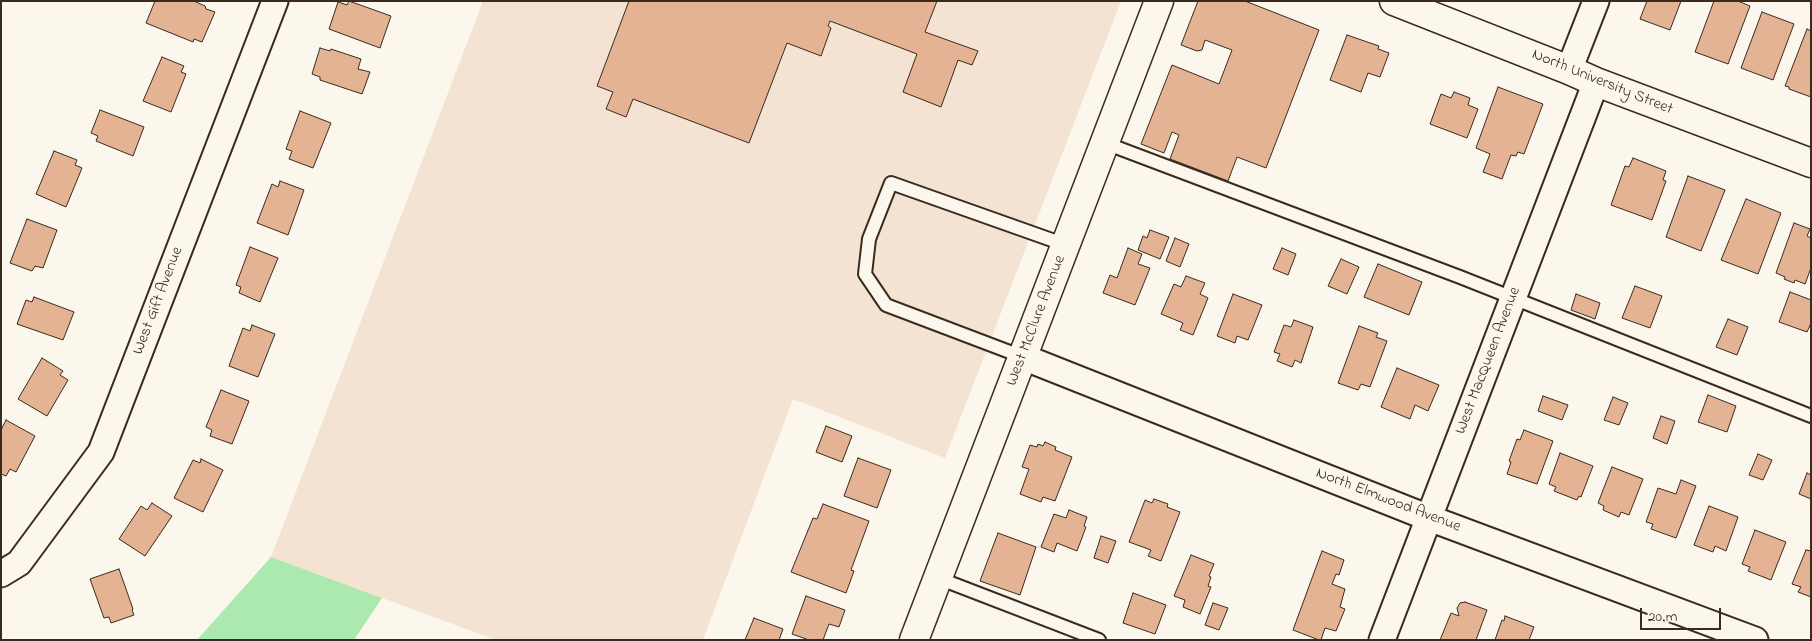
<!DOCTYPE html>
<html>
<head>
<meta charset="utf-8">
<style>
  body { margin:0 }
  #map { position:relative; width:1812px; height:641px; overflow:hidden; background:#fbf7ec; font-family:"Indie Flower",sans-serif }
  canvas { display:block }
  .frame { position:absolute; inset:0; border:2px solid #3b2a1e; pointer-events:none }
  .scale { position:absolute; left:1640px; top:608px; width:81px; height:22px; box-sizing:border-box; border:2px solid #3b2a1e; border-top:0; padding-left:6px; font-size:15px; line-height:18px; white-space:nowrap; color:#3b2a1e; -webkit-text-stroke:4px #fbf7ec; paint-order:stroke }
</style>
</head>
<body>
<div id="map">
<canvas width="1812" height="641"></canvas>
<div class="frame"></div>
<div class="scale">20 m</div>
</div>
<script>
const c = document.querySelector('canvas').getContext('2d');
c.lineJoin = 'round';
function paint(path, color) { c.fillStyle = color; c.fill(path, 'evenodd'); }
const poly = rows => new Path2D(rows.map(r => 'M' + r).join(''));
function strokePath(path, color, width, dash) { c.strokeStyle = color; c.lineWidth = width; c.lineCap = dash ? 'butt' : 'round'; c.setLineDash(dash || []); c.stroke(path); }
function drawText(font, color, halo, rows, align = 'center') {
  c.font = font + ' "Indie Flower",sans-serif'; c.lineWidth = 4; c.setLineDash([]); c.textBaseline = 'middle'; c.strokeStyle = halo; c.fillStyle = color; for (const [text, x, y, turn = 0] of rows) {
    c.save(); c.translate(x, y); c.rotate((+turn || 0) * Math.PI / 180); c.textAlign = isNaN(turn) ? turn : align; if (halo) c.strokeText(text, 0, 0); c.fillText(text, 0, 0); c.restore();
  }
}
const built = poly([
  [483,1,1121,1,945,458,793,399,703,640,496,640,271,557]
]);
const green = poly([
  [271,557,382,598,354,640,197,640]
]);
const building = poly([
  [155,1,194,1,205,6,206,9,215,12,202,42,194,39,193,42,146,23,155,1],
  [349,1,391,16,380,48,329,29,338,2,347,5,349,1],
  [629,1,937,1,925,32,978,51,972,65,958,60,941,107,903,92,917,54,830,21,828,26,831,28,821,56,787,43,749,143,633,99,626,117,606,109,613,92,597,86,629,1],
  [1198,1,1245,1,1319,30,1266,168,1237,157,1228,181,1170,159,1179,135,1172,132,1164,153,1141,144,1172,65,1219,84,1232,50,1205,40,1202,50,1197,51,1181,45,1198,1],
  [1647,1,1681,1,1670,30,1640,19,1647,1],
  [1714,1,1738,1,1750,6,1728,64,1695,52,1714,1],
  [1762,12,1794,24,1773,80,1741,68,1762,12],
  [1807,29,1811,31,1811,97,1789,89,1789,87,1785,86,1807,29],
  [1347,35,1379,46,1378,49,1389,53,1380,77,1368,73,1361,92,1330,80,1347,35],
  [320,48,330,51,331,49,361,59,358,69,370,72,362,94,320,80,320,77,312,74,320,48],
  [162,57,184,66,181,72,186,74,171,112,143,101,162,57],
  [1498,87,1543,104,1524,154,1518,152,1516,156,1511,155,1502,179,1483,172,1490,154,1476,148,1498,87],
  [1454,92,1470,98,1468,105,1478,109,1467,138,1430,124,1441,94,1451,98,1454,92],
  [100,110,144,127,133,156,96,141,98,136,91,133,100,110],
  [300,111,331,123,313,168,289,159,292,151,286,149,300,111],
  [54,151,77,160,75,165,82,168,66,207,36,194,54,151],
  [1633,158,1666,171,1663,180,1666,181,1652,220,1611,205,1625,166,1629,167,1633,158],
  [1688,176,1725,190,1701,251,1666,237,1688,176],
  [280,181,304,190,288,235,257,223,272,184,278,187,280,181],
  [1746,199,1781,213,1758,274,1721,260,1746,199],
  [27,219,57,230,43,268,35,266,32,271,10,263,27,219],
  [1794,223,1810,229,1807,236,1811,238,1811,268,1805,284,1795,280,1794,283,1784,279,1785,277,1776,273,1794,223],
  [1150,230,1169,237,1160,259,1138,250,1143,236,1147,238,1150,230],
  [1175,238,1189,244,1180,267,1166,261,1175,238],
  [250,247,278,258,260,302,239,293,241,287,236,285,250,247],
  [1128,248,1142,254,1138,264,1150,268,1135,305,1103,293,1110,275,1117,278,1128,248],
  [1282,248,1296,254,1288,275,1273,269,1282,248],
  [1341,259,1359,267,1347,294,1328,286,1341,259],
  [1378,264,1422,282,1409,315,1364,297,1378,264],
  [1186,276,1205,283,1200,294,1208,298,1193,335,1180,330,1183,323,1161,314,1174,284,1181,287,1186,276],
  [1635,286,1662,296,1650,328,1622,318,1635,286],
  [1790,292,1811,300,1811,323,1807,332,1779,322,1790,292],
  [1233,294,1262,305,1248,340,1237,336,1235,343,1217,336,1233,294],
  [1576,294,1600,303,1595,319,1571,310,1576,294],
  [34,297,74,312,63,340,17,324,26,300,32,302,34,297],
  [1728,319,1748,327,1737,355,1716,347,1728,319],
  [1294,320,1313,327,1301,363,1295,360,1292,367,1277,361,1280,354,1274,352,1284,325,1291,327,1294,320],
  [252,325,275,334,258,377,229,366,243,328,250,331,252,325],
  [1359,326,1378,333,1376,337,1387,341,1370,387,1361,384,1358,390,1338,383,1359,326],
  [42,358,63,371,60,375,68,380,47,416,18,399,42,358],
  [1397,368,1439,385,1428,411,1415,405,1410,419,1381,407,1397,368],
  [221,390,249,401,232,444,210,436,212,430,206,427,221,390],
  [1708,395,1736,406,1727,432,1698,422,1708,395],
  [1543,396,1568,405,1562,420,1538,411,1543,396],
  [1613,397,1628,403,1619,425,1604,420,1613,397],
  [1661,416,1675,421,1667,444,1653,438,1661,416],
  [6,420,35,436,16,472,10,469,6,476,1,474,1,430,6,420],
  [826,426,852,436,842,462,816,452,826,426],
  [1524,430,1553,441,1537,484,1507,474,1511,462,1509,461,1517,439,1520,440,1524,430],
  [1045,442,1056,447,1055,450,1072,457,1055,501,1043,497,1041,502,1020,494,1029,469,1022,467,1030,445,1037,447,1038,444,1043,446,1045,442],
  [1560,453,1593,466,1581,497,1579,496,1577,500,1554,491,1556,487,1549,484,1560,453],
  [1758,454,1772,460,1763,480,1749,475,1758,454],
  [858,458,891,470,877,508,844,496,858,458],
  [201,459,223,470,203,512,174,498,193,460,200,463,201,459],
  [1612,467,1643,479,1629,515,1621,512,1619,517,1603,510,1604,506,1598,503,1612,467],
  [1807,473,1811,475,1811,499,1799,494,1807,473],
  [1681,480,1696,486,1676,538,1651,529,1653,524,1646,522,1658,488,1676,494,1681,480],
  [1154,499,1168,504,1167,507,1180,512,1161,561,1148,556,1151,550,1129,542,1145,500,1152,503,1154,499],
  [152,503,172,516,145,556,119,539,141,506,147,510,152,503],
  [823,504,869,521,851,570,854,571,846,593,791,572,813,518,817,519,823,504],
  [1709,506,1738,517,1726,551,1715,546,1713,552,1694,545,1709,506],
  [1069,510,1087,517,1084,526,1086,527,1077,551,1057,543,1054,552,1041,547,1054,514,1066,518,1069,510],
  [1755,530,1786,542,1771,580,1748,571,1750,567,1742,564,1755,530],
  [998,533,1036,547,1020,595,980,581,998,533],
  [1101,536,1116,541,1108,563,1094,558,1101,536],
  [1806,550,1811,551,1811,597,1798,592,1801,587,1792,584,1806,550],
  [1322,551,1344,560,1339,575,1336,574,1332,584,1345,589,1340,607,1345,609,1336,631,1325,628,1321,640,1319,640,1293,630,1322,551],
  [1191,555,1214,564,1209,576,1211,577,1208,586,1211,587,1200,614,1183,607,1185,600,1174,596,1191,555],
  [119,569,133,609,132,610,134,615,111,623,109,617,104,618,90,579,119,569],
  [1133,593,1166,605,1155,634,1123,623,1133,593],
  [806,596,845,610,839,627,829,624,823,640,809,640,792,634,806,596],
  [1465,602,1487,610,1476,640,1440,640,1451,613,1459,616,1457,608,1460,603,1465,602],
  [1213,603,1228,608,1219,630,1205,625,1213,603],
  [1505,616,1534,627,1529,640,1495,640,1502,620,1504,621,1505,616],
  [754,618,783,629,779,640,745,640,754,618]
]);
const service = poly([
  [1105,143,1460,277,1811,416],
  [1023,357,886,305,865,274,869,239,891,183,1066,245],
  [938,578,1099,640]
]);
const minor = poly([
  [1569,70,1596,1],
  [1023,357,1429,518,1755,640],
  [1,574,19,563,101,452,275,1],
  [1382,640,1596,82]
]);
const tertiary = poly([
  [914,640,1159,1]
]);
const secondary = poly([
  [1394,1,1569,70,1596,82,1811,163]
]);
const streetNames = [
  ["North University Street",1602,83,22],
  ["West Gift Avenue",159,301,-69],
  ["West McClure Avenue",1037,321,-69],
  ["West MacQueen Avenue",1489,361,-69],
  ["North Elmwood Avenue",1388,501,21]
];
paint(built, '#f4e3d2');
paint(green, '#ace9af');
paint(building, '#e3b394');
strokePath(building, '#3b2a1e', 1);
strokePath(service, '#3b2a1e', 16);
strokePath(minor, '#3b2a1e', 29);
strokePath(tertiary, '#3b2a1e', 31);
strokePath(secondary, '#3b2a1e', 31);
strokePath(service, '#fbf7ec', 12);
strokePath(minor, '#fbf7ec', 25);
strokePath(tertiary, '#fbf7ec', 28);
strokePath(secondary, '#fbf7ec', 28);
drawText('16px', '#3b2a1e', '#fbf7ec', streetNames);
</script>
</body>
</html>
